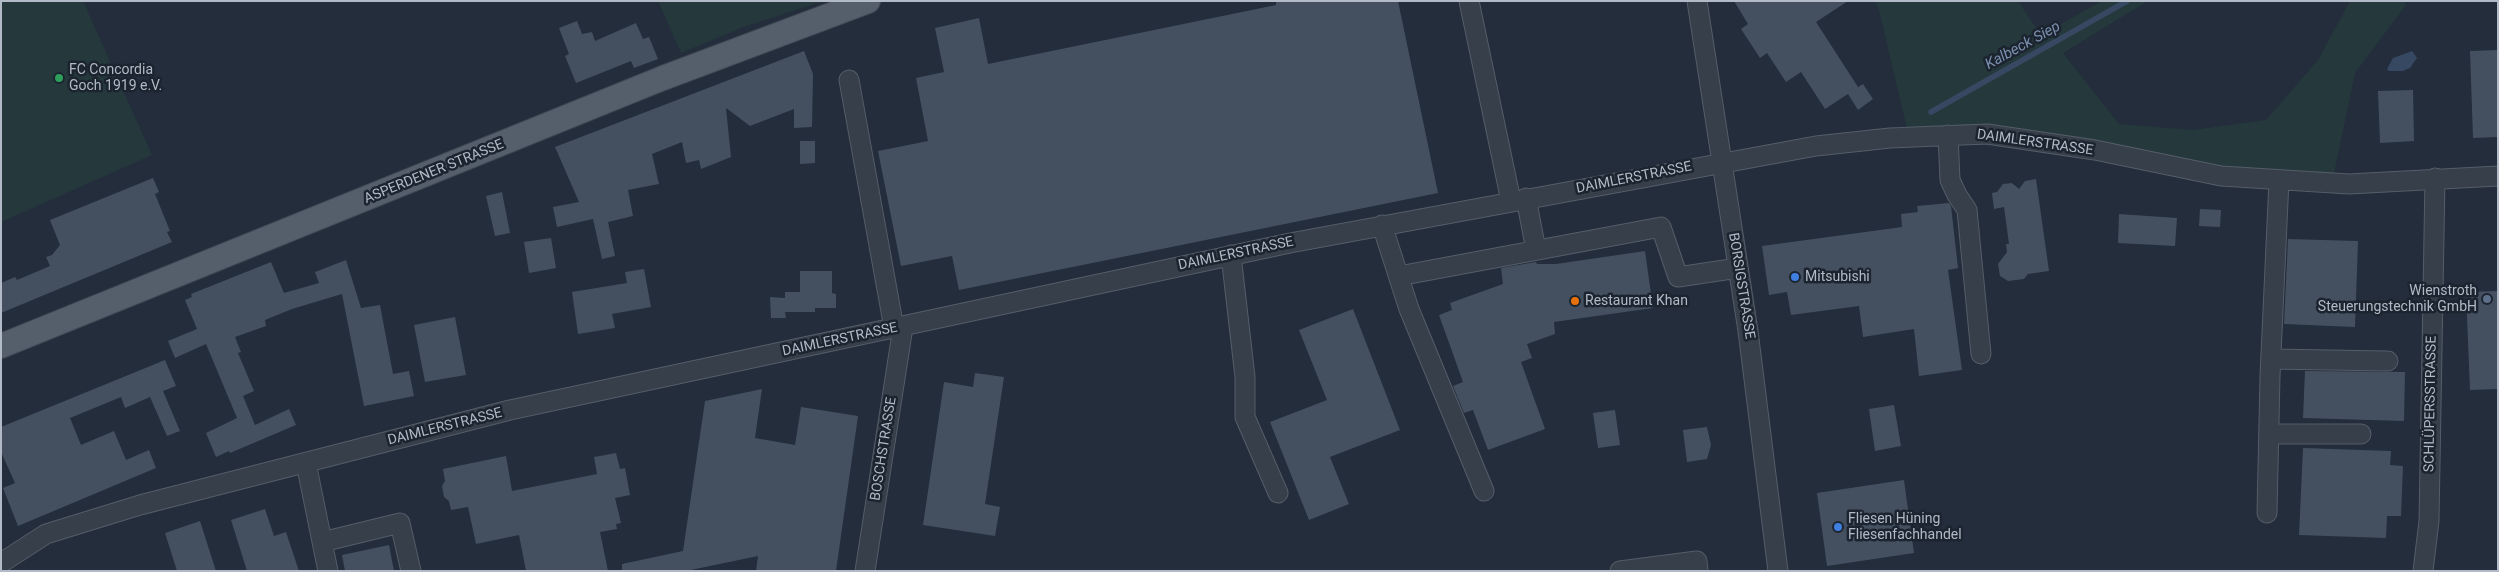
<!DOCTYPE html>
<html>
<head>
<meta charset="utf-8">
<style>
  body { margin:0 }
  #map { position:relative; width:2499px; height:572px; overflow:hidden; background:#232d3b; font-family:Roboto,sans-serif }
  canvas { display:block }
  .frame { position:absolute; inset:0; border:2px solid #b2bac7; pointer-events:none }
</style>
</head>
<body>
<div id="map">
<canvas width="2499" height="572"></canvas>
<div class="frame"></div>
</div>
<script>
const c = document.querySelector('canvas').getContext('2d');
c.lineJoin = 'round';
function paint(path, color) { c.fillStyle = color; c.fill(path, 'evenodd'); }
const poly = rows => new Path2D(rows.map(r => 'M' + r).join(''));
function strokePath(path, color, width, dash) { c.strokeStyle = color; c.lineWidth = width; c.lineCap = dash ? 'butt' : 'round'; c.setLineDash(dash || []); c.stroke(path); }
function drawText(font, color, halo, rows, align = 'center') {
  c.font = font + ' Roboto,sans-serif'; c.lineWidth = 5; c.setLineDash([]); c.textBaseline = 'middle'; c.strokeStyle = halo; c.fillStyle = color; for (const [text, x, y, turn = 0] of rows) {
    c.save(); c.translate(x, y); c.rotate((+turn || 0) * Math.PI / 180); c.textAlign = isNaN(turn) ? turn : align; if (halo) c.strokeText(text, 0, 0); c.fillText(text, 0, 0); c.restore();
  }
}
const green = poly([
  [1,1,83,1,152,155,1,222],
  [658,1,824,1,746,26,681,53],
  [1875,1,2018,1,2041,35,2102,1,2148,1,2063,53,2119,124,2193,130,2266,120,2318,60,2350,1,2404,1,2406,5,2355,73,2332,183,2067,146,1909,137,1879,10]
]);
const water = poly([
  [2412,51,2417,58,2410,68,2403,71,2389,71,2387,69,2393,58]
]);
const stream = poly([
  [1931,112,2127,1]
]);
const building = poly([
  [1276,1,1398,1,1438,193,959,290,952,256,901,266,878,151,928,141,916,78,944,72,935,28,979,18,988,64,1276,5],
  [1734,1,1848,1,1816,22,1858,87,1863,84,1873,99,1858,110,1848,94,1825,109,1801,72,1786,82,1767,53,1760,58,1741,29,1748,24],
  [577,21,582,34,592,32,595,41,636,23,643,39,649,37,658,59,634,68,631,61,576,83,565,56,569,54,559,28],
  [2498,50,2498,137,2473,138,2470,51],
  [804,51,813,74,812,127,794,128,794,109,750,126,726,108,731,157,701,169,699,160,686,163,682,142,652,154,659,184,628,190,633,216,608,222,615,256,602,259,593,219,557,227,553,207,579,202,555,147],
  [2413,90,2414,141,2380,143,2378,91],
  [800,141,815,141,815,163,800,164],
  [153,178,159,192,155,194,170,231,167,232,172,242,1,313,1,283,15,277,17,280,50,266,46,257,52,255,60,245,50,220],
  [2036,179,2049,271,2028,274,2024,279,2008,281,2000,276,1998,264,2007,252,2006,244,2009,244,2004,207,1994,209,1992,193,1997,192,2003,184,2012,183,2019,189,2025,181],
  [502,192,510,233,495,236,486,196],
  [1949,203,1951,206,1958,268,1948,270,1962,370,1919,376,1914,329,1863,337,1859,306,1791,315,1787,292,1769,295,1762,246,1902,227,1901,214,1918,212,1917,206],
  [2200,209,2221,210,2220,227,2199,226],
  [2119,214,2177,218,2175,246,2118,243],
  [551,238,556,268,529,273,524,242],
  [2288,239,2358,241,2355,327,2284,324],
  [1645,251,1653,308,1554,322,1555,334,1527,344,1532,358,1521,362,1545,429,1488,450,1473,410,1464,413,1453,386,1463,382,1439,315,1452,310,1450,303,1503,284,1501,268,1536,262,1537,264,1556,264],
  [346,260,361,308,380,305,393,374,409,371,414,396,364,406,342,294,292,309,265,320,266,326,235,337,241,352,238,353,254,391,243,396,255,425,289,409,296,425,230,453,229,451,216,457,206,433,237,418,206,344,175,358,168,341,197,329,185,300,192,297,191,294,271,262,284,293,319,283,315,272],
  [644,269,651,307,612,314,615,328,578,334,572,292,627,283,625,272],
  [800,271,832,271,832,293,836,294,836,308,815,308,815,312,785,312,786,318,771,318,770,297,785,298,785,292,800,292],
  [2498,291,2498,389,2470,390,2466,292],
  [1353,309,1400,430,1330,457,1349,504,1309,520,1270,422,1327,400,1299,330],
  [455,317,466,375,425,382,414,325],
  [165,360,176,386,163,391,180,431,167,436,150,397,125,408,121,397,70,418,81,445,114,431,126,460,149,450,156,468,18,526,3,488,15,483,1,452,1,427],
  [2305,371,2405,372,2404,421,2303,418],
  [975,373,1004,377,985,504,1000,507,995,536,923,525,944,382,973,387],
  [762,389,755,438,795,445,801,407,858,416,836,571,756,571,758,556,686,571,622,571,622,564,683,551,705,401],
  [1894,405,1901,446,1875,451,1869,409],
  [1615,410,1620,445,1598,448,1593,413],
  [1707,427,1711,445,1707,459,1687,462,1683,430],
  [2303,448,2391,451,2390,465,2403,466,2401,516,2387,516,2386,538,2299,535],
  [616,453,620,469,625,468,630,495,615,498,621,523,616,524,617,529,600,532,608,571,526,571,519,535,476,544,468,507,451,510,449,501,444,497,442,486,445,481,443,469,506,456,512,491,597,474,594,457],
  [1904,480,1914,553,1827,566,1817,493],
  [265,509,274,536,286,532,299,571,247,571,231,520],
  [200,521,216,571,177,571,165,533],
  [389,545,394,571,345,571,342,555]
]);
const minor = poly([
  [1469,1,1511,201],
  [1697,1,1748,331,1778,571],
  [849,80,894,328],
  [1948,135,1950,180,1957,195,1967,210,1981,354],
  [1526,198,1536,250],
  [1382,225,1409,309,1484,491],
  [1231,255,1245,377,1245,417,1278,493],
  [1399,276,1661,227,1678,277,1738,268],
  [2271,359,2388,361],
  [2269,434,2361,434],
  [306,463,328,571],
  [2267,513,2270,376,2279,180],
  [322,542,400,523,411,571],
  [1,563,46,534,140,505,510,410,1290,243,1816,146,1890,138,1987,134,2095,150,2221,176,2349,184,2498,176],
  [865,571,903,327],
  [1620,571,1697,561,1698,571],
  [2423,571,2429,521,2435,178]
]);
const major = poly([
  [1,346,663,78,868,1]
]);
const markers = [
  [59,78,5,"#2e9e5b"],
  [1795,277,5,"#3f7fe0"],
  [2487,299,5,"#5c6f8a"],
  [1575,301,5,"#e8710a"],
  [1838,527,5,"#3f7fe0"]
];
const poiNames = [
  ["FC Concordia",69,70],
  ["Goch 1919 e.V.",69,86],
  ["Mitsubishi",1805,277],
  ["Wienstroth",2477,291,"right"],
  ["Steuerungstechnik GmbH",2477,307,"right"],
  ["Restaurant Khan",1585,301],
  ["Fliesen Hüning",1848,519],
  ["Fliesenfachhandel",1848,535]
];
const streetNames = [
  ["DAIMLERSTRASSE",2035,143,8],
  ["ASPERDENER STRASSE",434,172,-22],
  ["DAIMLERSTRASSE",1634,178,-11],
  ["DAIMLERSTRASSE",1236,254,-12],
  ["BORSIGSTRASSE",1741,286,81],
  ["DAIMLERSTRASSE",840,340,-12],
  ["SCHLÜPERSSTRASSE",2431,404,-89],
  ["DAIMLERSTRASSE",445,427,-14],
  ["BOSCHSTRASSE",884,449,-81]
];
const waterNames = [
  ["Kalbeck Siep",2023,46,-29]
];
paint(green, '#25393c');
paint(water, '#374862');
strokePath(stream, '#374862', 5.5);
paint(building, '#445060');
strokePath(minor, '#555d69', 21);
strokePath(major, '#404854', 26);
strokePath(minor, '#373f4b', 19);
strokePath(major, '#555e6b', 24);
for (const [x, y, r, color] of markers) { const dot = new Path2D(); dot.arc(x, y, r, 0, 2 * Math.PI); c.fillStyle = color; c.fill(dot); strokePath(dot, '#1c2430', 2); }
drawText('14px', '#b2bac7', '#1c2430', poiNames, 'left');
drawText('14px', '#b2bac7', '#1c2430', streetNames);
drawText('italic 15px', '#7b90af', '#1c2430', waterNames);
</script>
</body>
</html>
